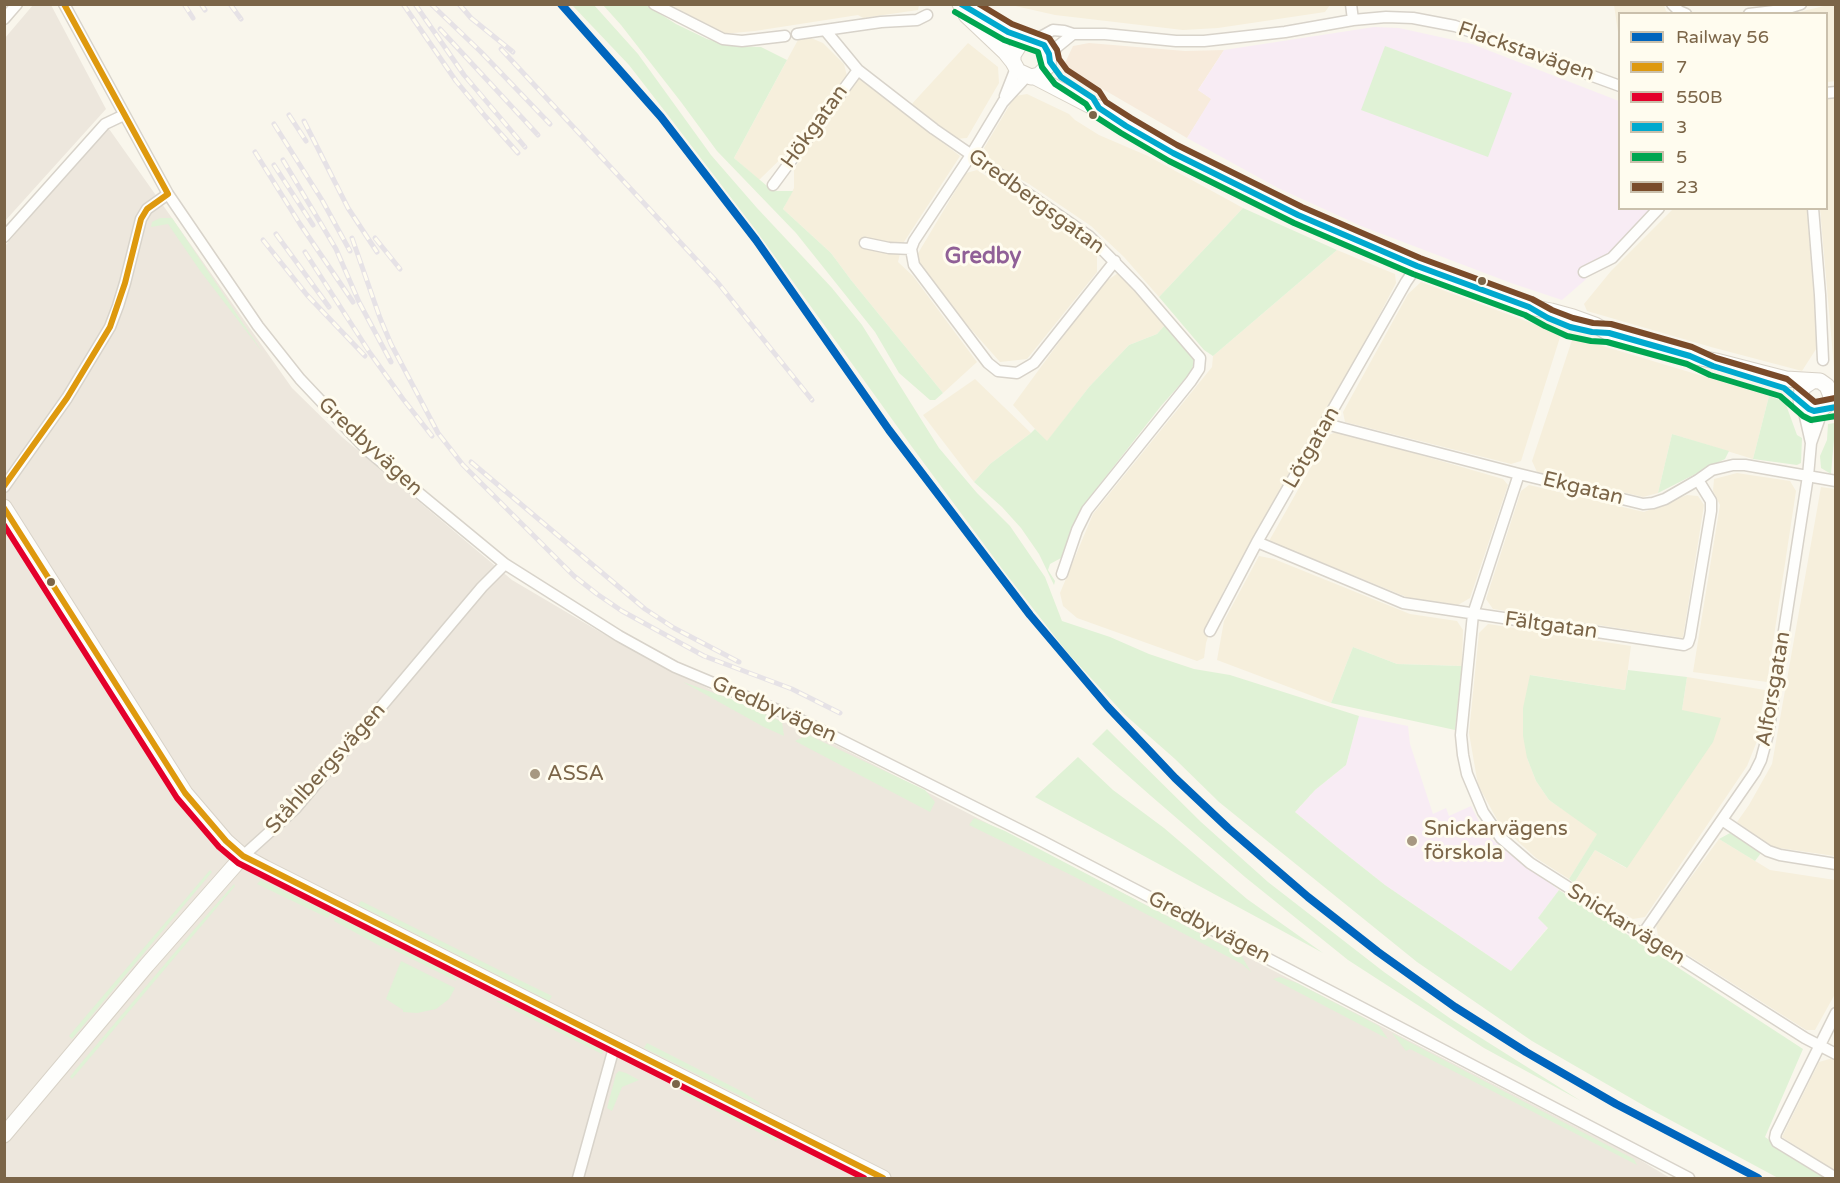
<!DOCTYPE html>
<html>
<head>
<meta charset="utf-8">
<style>
  body { margin:0 }
  #map { position:relative; width:1840px; height:1183px; overflow:hidden; background:#f9f6ec; font-family:"Varela Round",sans-serif }
  canvas { display:block }
  .frame { position:absolute; inset:0; border:6px solid #7b6548; pointer-events:none }
  .legend { position:absolute; left:1618px; top:12px; width:210px; height:198px; box-sizing:border-box; background:#fffcef; border:2px solid #cac0ac; margin:0; padding:8px 10px; list-style:none; font-size:18px; color:#7b6548 }
  .legend li { display:flex; align-items:center; gap:12px; height:30px }
  .legend b { width:30px; border:2px solid #cac0ac }
</style>
</head>
<body>
<div id="map">
<canvas width="1840" height="1183"></canvas>
<div class="frame"></div>
<ul class="legend">
<li><b style="height:8px;background:#0065bd"></b>Railway 56</li>
<li><b style="height:8px;background:#de990e"></b>7</li>
<li><b style="height:8px;background:#e4002b"></b>550B</li>
<li><b style="height:8px;background:#00a9ce"></b>3</li>
<li><b style="height:8px;background:#00a651"></b>5</li>
<li><b style="height:8px;background:#7a4b2a"></b>23</li>
</ul>
</div>
<script>
const c = document.querySelector('canvas').getContext('2d');
c.lineJoin = 'round';
function paint(path, color) { c.fillStyle = color; c.fill(path, 'evenodd'); }
const poly = rows => new Path2D(rows.map(r => 'M' + r).join(''));
function strokePath(path, color, width, dash) { c.strokeStyle = color; c.lineWidth = width; c.lineCap = dash ? 'butt' : 'round'; c.setLineDash(dash || []); c.stroke(path); }
function drawText(font, color, halo, rows, align = 'center') {
  c.font = font + ' "Varela Round",sans-serif'; c.lineWidth = 6; c.setLineDash([]); c.textBaseline = 'middle'; c.strokeStyle = halo; c.fillStyle = color; for (const [text, x, y, turn = 0] of rows) {
    c.save(); c.translate(x, y); c.rotate((+turn || 0) * Math.PI / 180); c.textAlign = isNaN(turn) ? turn : align; if (halo) c.strokeText(text, 0, 0); c.fillText(text, 0, 0); c.restore();
  }
}
const residential = poly([
  [671,5,919,5,918,10,863,18,858,15,755,31,722,34],
  [1011,5,1330,5,1325,12,1218,28,1183,30,1055,15],
  [1614,5,1664,5,1666,11,1670,13,1620,14,1619,39],
  [1828,5,1835,5,1836,81,1827,82,1826,14,1795,13],
  [799,38,811,38,823,43,844,64,847,76,798,142,759,180,734,158],
  [968,43,998,67,999,83,967,138,955,139,909,107],
  [859,78,960,156,902,245,898,262,913,276,977,362,943,393,851,280,831,253,783,209,794,188,794,170,804,152],
  [1027,94,1069,114,1075,120,1099,135,1148,156,1243,208,1159,297,1124,257,1091,226,1029,184,987,160,984,148,1015,96],
  [1835,97,1835,379,1820,209,1826,208,1827,98],
  [977,170,1050,217,1097,256,1097,272,1027,359,1000,362,921,273,914,260,966,173],
  [1673,209,1807,209,1818,346,1802,371,1711,347,1587,311,1584,304,1611,271],
  [1337,250,1395,274,1396,283,1358,356,1223,592,1206,643,1204,658,1197,661,1077,618,1063,606,1060,593,1093,514,1212,367,1213,356],
  [1118,273,1165,325,1157,334,1129,345,1089,387,1047,442,1013,405,1101,285],
  [1421,282,1561,334,1521,461,1511,464,1345,422,1343,412,1408,294],
  [1573,337,1769,396,1753,459,1672,434,1658,493,1643,497,1537,472,1532,461],
  [975,379,1031,433,990,464,974,482,923,415],
  [1338,431,1503,479,1508,485,1470,598,1458,605,1409,598,1269,541,1329,435],
  [1737,473,1790,481,1796,491,1767,682,1693,672,1720,505,1713,491,1714,479],
  [1529,485,1644,512,1687,495,1698,496,1704,505,1683,638,1493,609,1486,599,1521,491],
  [1821,487,1835,489,1835,856,1772,847,1737,822,1749,805,1772,764],
  [1259,556,1274,559,1410,614,1457,621,1463,630,1462,666,1397,664,1353,647,1331,703,1217,660,1224,621],
  [1488,624,1631,646,1625,690,1531,675,1527,758,1536,781,1549,800,1598,833,1569,879,1536,858,1500,825,1478,785,1469,733,1479,633],
  [1687,677,1765,690,1757,741,1747,766,1645,917,1633,919,1574,883,1595,850,1626,868,1682,710],
  [1719,839,1770,870,1835,880,1835,994,1815,1030,1806,1030,1658,936,1656,925],
  [1833,1058,1835,1059,1835,1171,1782,1137,1819,1062]
]);
const commercial = poly([
  [1089,43,1185,51,1224,50,1198,90,1212,99,1187,138,1070,70,1065,63,1073,46]
]);
const industrial = poly([
  [33,5,51,5,106,109,5,221,5,38],
  [107,126,292,388,342,437,512,580,612,639,719,694,824,739,1635,1157,1670,1178,5,1178,5,246]
]);
const education = poly([
  [1374,27,1399,28,1472,44,1619,101,1620,208,1652,209,1584,281,1562,300,1511,283,1361,226,1278,188,1187,138,1211,99,1198,90,1224,50],
  [1359,716,1408,726,1410,744,1433,814,1446,808,1449,816,1471,806,1486,835,1559,890,1538,918,1548,927,1511,971,1385,885,1337,847,1295,812,1315,790,1346,765]
]);
const green = poly([
  [572,5,594,5,638,54,711,155,757,208,832,288,862,325,939,448,977,493,1010,526,1045,577,1062,621,1110,637,1149,654,1194,669,1230,675,1359,716,1346,765,1315,790,1295,812,1337,847,1385,885,1511,971,1548,928,1538,918,1559,890,1803,1049,1765,1137,1825,1178,1778,1178,1648,1108,1532,1041,1417,962,1219,802,1175,759,1124,714,1067,652,1003,570,912,447,755,229,667,114,629,65],
  [603,5,646,5,676,24,707,39,732,46,761,47,787,60,734,158,773,191,793,191,783,209,831,253,851,280,943,393,935,400,930,400,899,373,875,332,796,233,717,151,681,102,621,25],
  [1385,46,1512,93,1488,157,1361,110],
  [1243,208,1337,250,1213,356,1204,350,1159,297],
  [160,218,172,218,263,353,201,272,168,224,151,227,152,222],
  [1165,325,1194,360,1192,371,1161,406,1089,498,1078,515,1061,558,1050,564,1048,570,1055,581,1054,585,1039,554,1021,528,1002,507,974,482,990,464,1031,433,1035,429,1047,441,1089,387,1129,345,1157,334],
  [1769,396,1785,402,1797,435,1802,438,1801,463,1797,465,1753,459],
  [1835,423,1835,428,1831,474,1821,468,1820,456,1827,440,1828,424],
  [1672,434,1729,451,1725,459,1658,493],
  [1353,647,1397,664,1462,666,1455,730,1331,703],
  [1628,670,1687,677,1682,710,1721,718,1713,742,1627,868,1595,850,1574,883,1569,879,1597,834,1549,800,1536,781,1527,758,1523,736,1523,708,1530,675,1625,690],
  [683,682,731,699,782,722,784,736,764,727],
  [1107,729,1201,822,1268,882,1384,972,1451,1019,1581,1101,1484,1048,1348,960,1245,877,1151,796,1092,744],
  [808,735,925,790,935,802,930,812,795,741],
  [1078,757,1113,790,1164,828,1247,899,1323,953,1035,797],
  [974,818,1005,831,1241,955,1251,972,1242,964,1073,876,969,825],
  [1730,833,1761,853,1755,861,1719,839],
  [210,870,212,872,72,1039,69,1036],
  [261,880,306,902,331,913,328,918,257,884],
  [234,884,235,886,72,1079,70,1077,76,1069,192,932],
  [361,901,507,974,552,996,549,1001,358,905],
  [337,917,452,974,456,981,392,949,382,947,334,921],
  [401,961,455,988,449,999,436,1009,417,1013,403,1012,403,1010,386,999],
  [1280,977,1297,983,1379,1026,1388,1039,1273,979],
  [496,1001,506,1002,515,1006,600,1048,603,1052,602,1054],
  [1392,1033,1634,1159,1637,1165,1410,1049,1406,1051],
  [647,1043,741,1091,760,1103,759,1105,644,1048],
  [619,1071,626,1073,639,1080,622,1087,612,1111,607,1108,616,1074],
  [682,1090,760,1127,778,1137,776,1141,680,1092]
]);
const street = poly([
  [64,4,168,194,258,326,300,379,368,451,505,564,619,636,675,667,799,719,1042,841,1689,1178],
  [654,4,723,39,742,41,785,36],
  [1351,4,1353,20],
  [1672,4,1679,11,1686,14],
  [1749,14,1782,10,1801,4],
  [4,19,17,4],
  [825,30,858,70,934,129,1089,236,1139,287,1200,358,1199,369,1191,381,1087,510,1077,530,1062,574],
  [797,34,881,22,917,20,927,15],
  [1035,40,1053,30,1064,31,1073,34,1105,34,1176,41,1204,41,1285,32,1353,20,1386,17,1413,18,1455,26,1620,86],
  [1050,58,1057,47,1073,34],
  [1026,77,1003,102,971,155,914,241,911,249,914,265,988,363,998,371,1017,373,1034,363,1115,261],
  [1826,93,1836,92],
  [1005,96,1016,68],
  [773,185,858,70],
  [1813,208,1820,295,1823,360],
  [4,237,105,124,124,115],
  [865,243,889,248,911,249],
  [1584,272,1612,258,1659,208],
  [1802,403,1811,443],
  [1326,424,1519,474,1643,504,1653,503,1665,499,1698,480,1712,470,1733,465,1745,465,1836,481],
  [1519,474,1473,614,1461,735,1463,755,1467,774,1483,812,1501,838,1530,863,1805,1038,1836,1054],
  [4,487,67,398,110,327,118,306,125,283,141,219,147,209,168,194],
  [1257,542,1403,603,1684,645,1688,643,1690,637,1711,511,1711,501,1698,480],
  [1210,631,1257,542,1406,282,1417,266],
  [1722,820,1768,851,1780,855,1836,864],
  [243,856,295,809,482,587,505,564],
  [1642,935,1755,772,1761,760,1768,734,1808,476,1811,443,1819,420,1820,410],
  [1836,1013,1776,1133,1775,1138,1777,1142,1836,1178],
  [578,1178,615,1044]
]);
const secondary = poly([
  [960,4,1008,32,1038,42,1044,45,1049,54,1048,66,1039,75,1031,77,1018,71,1013,62,1013,55,1020,44,1031,40],
  [966,15,1005,52,1013,62],
  [1035,77,1089,105,1099,108,1126,126,1173,153,1298,215,1417,266,1529,307,1551,311,1573,317,1595,325,1609,333,1690,356,1716,361,1786,379,1820,381,1827,386,1831,396,1829,403,1820,410,1809,409,1801,401,1802,388,1811,382],
  [4,507,185,793,226,841,243,856,265,868,883,1178],
  [4,1135,147,965,243,856]
]);
const rail = poly([
  [184,4,193,18],
  [201,4,205,10],
  [230,4,241,19],
  [403,4,456,81,485,116,518,153],
  [415,4,464,75,525,147],
  [431,4,481,52,550,124],
  [459,4,471,18,513,52],
  [440,29,538,135],
  [501,49,718,283,812,400],
  [289,115,306,141],
  [304,121,348,208,377,252],
  [274,124,322,200,350,251],
  [255,152,300,224,353,302],
  [283,160,336,249,359,302,391,362],
  [274,165,313,225],
  [276,234,329,307],
  [352,238,380,318,391,344,438,433,463,465,574,576,597,594,622,611,704,656,792,689,840,713],
  [375,238,400,269],
  [263,240,307,295,365,356],
  [305,252,370,353,403,399,432,436],
  [471,462,645,609,674,628,739,662]
]);
const bus1 = poly([
  [64,4,168,194],
  [4,486,67,398,110,327,125,283,141,219,147,209,168,194],
  [4,508,185,793,226,841,243,856,883,1178]
]);
const bus2 = poly([
  [4,525,177,798,219,847,238,863,864,1178]
]);
const bus3 = poly([
  [961,4,1008,32,1044,45,1049,54,1050,62,1061,77,1093,98,1099,108,1126,126,1173,153,1298,215,1417,266,1529,307,1548,318,1570,327,1592,332,1609,333,1690,356,1713,366,1784,388,1809,409,1814,411,1836,407]
]);
const bus4 = poly([
  [955,12,1004,40,1038,52,1042,67,1055,84,1086,104,1093,115,1121,133,1169,161,1294,223,1413,274,1525,315,1545,326,1567,336,1591,341,1607,342,1687,364,1710,375,1780,396,1803,416,1811,420,1836,416]
]);
const bus5 = poly([
  [979,4,1012,24,1049,38,1057,50,1059,59,1067,70,1099,91,1106,102,1131,118,1177,145,1302,207,1420,258,1532,299,1552,310,1573,318,1593,323,1611,324,1692,347,1716,358,1787,379,1815,402,1835,398]
]);
const rail1 = poly([
  [561,4,661,117,756,240,889,430,1030,615,1108,707,1175,778,1228,828,1308,897,1378,952,1455,1007,1526,1052,1616,1104,1758,1178]
]);
const markers = [
  [1093,115,5,"#7b6548"],
  [1482,281,5,"#7b6548"],
  [51,582,5,"#7b6548"],
  [535,774,6,"#a79881"],
  [1412,841,6,"#a79881"],
  [676,1084,5,"#7b6548"]
];
const streetNames = [
  ["Flackstavägen",1526,52,19],
  ["Hökgatan",815,127,-54],
  ["Gredbergsgatan",1036,202,36],
  ["Gredbyvägen",370,447,43],
  ["Lötgatan",1312,448,-60],
  ["Ekgatan",1583,489,14],
  ["Fältgatan",1551,626,8],
  ["Alforsgatan",1774,689,-80],
  ["Gredbyvägen",774,710,24],
  ["Ståhlbergsvägen",326,769,-48],
  ["Snickarvägen",1626,925,32],
  ["Gredbyvägen",1209,928,27]
];
const poiNames = [
  ["ASSA",547,774],
  ["Snickarvägens",1424,829],
  ["förskola",1424,853]
];
const neighbourhoodNames = [
  ["Gredby",983,257]
];
paint(residential, '#f6efdc');
paint(commercial, '#f7ebdc');
paint(industrial, '#ede7dd');
paint(education, '#f8ecf4');
paint(green, '#e0f2d6');
strokePath(street, '#d8d3ca', 13);
strokePath(secondary, '#d8d2c7', 17);
strokePath(street, '#fefefc', 10);
strokePath(secondary, '#fefefc', 15);
strokePath(rail, '#e6e2e6', 5);
strokePath(rail, '#fffcef', 3, [9]);
strokePath(bus1, '#de990e', 6);
strokePath(bus2, '#e4002b', 6);
strokePath(bus3, '#00a9ce', 6);
strokePath(bus4, '#00a651', 6);
strokePath(bus5, '#7a4b2a', 6);
strokePath(rail1, '#0065bd', 8);
for (const [x, y, r, color] of markers) { const dot = new Path2D(); dot.arc(x, y, r, 0, 2 * Math.PI); c.fillStyle = color; c.fill(dot); strokePath(dot, '#fffcef', 2); }
drawText('21px', '#7b6548', '#fffcef', streetNames);
drawText('21px', '#7b6548', '#fffcef', poiNames, 'left');
drawText('bold 22px', '#906097', '#fffcef', neighbourhoodNames);
</script>
</body>
</html>
